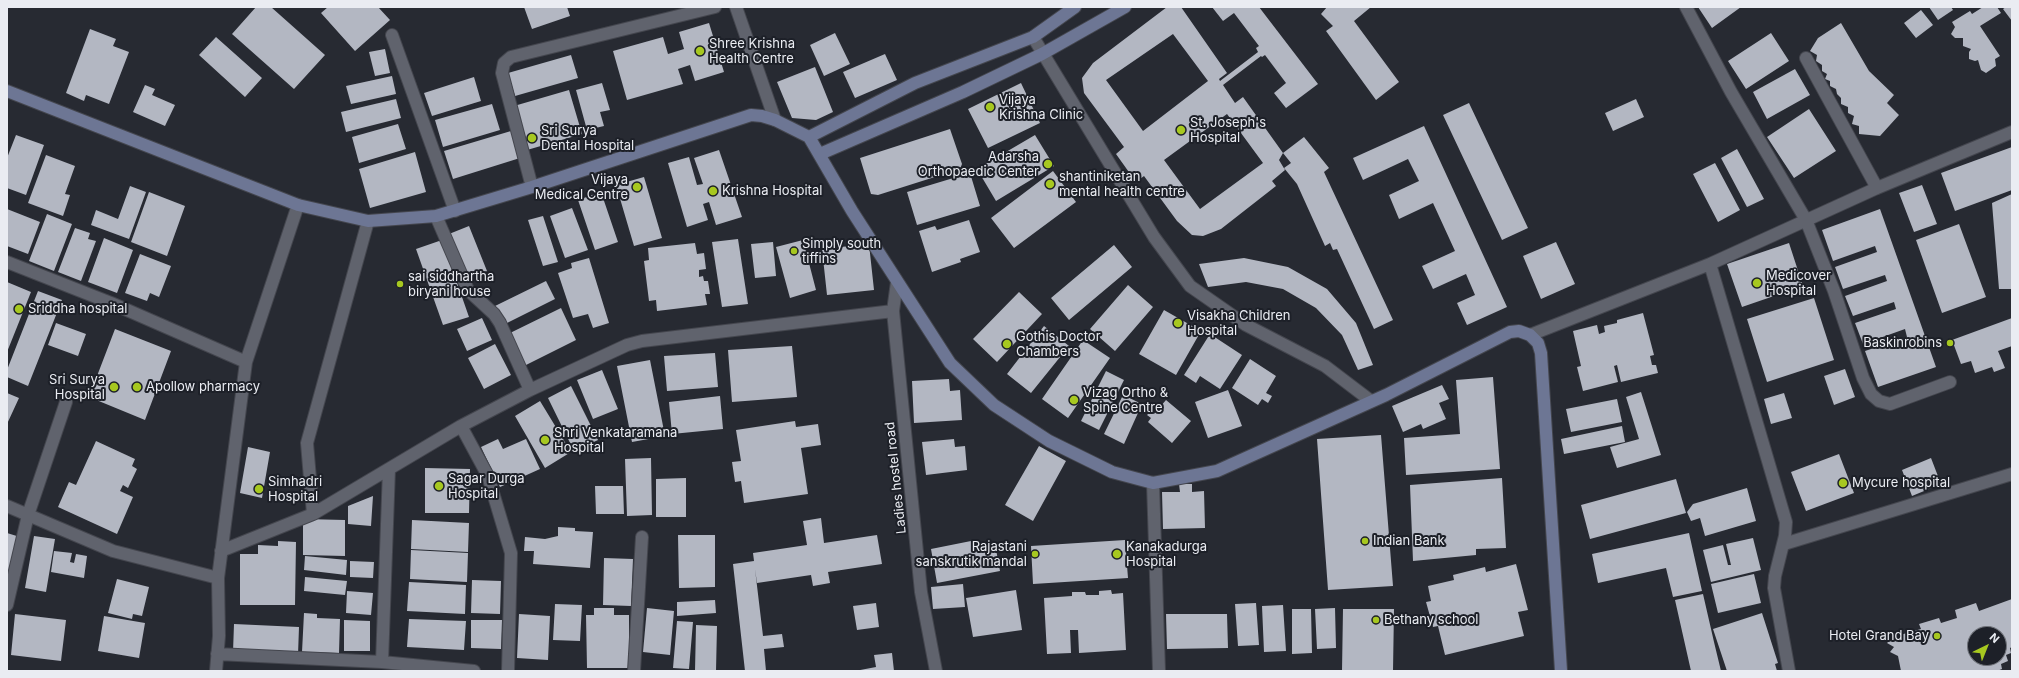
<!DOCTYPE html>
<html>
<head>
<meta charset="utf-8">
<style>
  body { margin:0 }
  #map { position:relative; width:2019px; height:678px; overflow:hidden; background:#272a32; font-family:Inter,sans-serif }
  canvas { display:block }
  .frame { position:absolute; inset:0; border:8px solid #eaecf2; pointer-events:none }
  .north { position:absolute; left:1967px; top:626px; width:40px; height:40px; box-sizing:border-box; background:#1d2028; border:1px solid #6f7279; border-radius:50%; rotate:43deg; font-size:11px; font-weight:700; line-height:16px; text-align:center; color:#eaecf2 }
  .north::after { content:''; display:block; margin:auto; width:14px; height:18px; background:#a7c820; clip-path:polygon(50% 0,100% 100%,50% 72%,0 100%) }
</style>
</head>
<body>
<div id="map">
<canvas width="2019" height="678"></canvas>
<div class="frame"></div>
<div class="north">N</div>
</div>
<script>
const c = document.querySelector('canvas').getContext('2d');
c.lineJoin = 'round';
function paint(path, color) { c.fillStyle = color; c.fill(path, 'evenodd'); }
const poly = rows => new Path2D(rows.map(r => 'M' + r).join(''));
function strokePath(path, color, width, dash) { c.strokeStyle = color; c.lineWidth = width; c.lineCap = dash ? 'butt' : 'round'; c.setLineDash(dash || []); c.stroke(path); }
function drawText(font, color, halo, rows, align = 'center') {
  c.font = font + ' Inter,sans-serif'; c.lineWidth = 4; c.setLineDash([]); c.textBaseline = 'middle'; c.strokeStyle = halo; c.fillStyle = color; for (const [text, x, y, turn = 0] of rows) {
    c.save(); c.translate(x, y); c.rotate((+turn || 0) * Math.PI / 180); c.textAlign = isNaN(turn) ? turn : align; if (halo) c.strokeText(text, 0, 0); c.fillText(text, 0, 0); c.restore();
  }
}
const building = poly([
  [256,7,271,7,325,55,294,89,232,34],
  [328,7,378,7,390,20,355,51,321,13],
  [524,7,567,7,570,16,532,29],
  [1167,7,1181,7,1227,73,1219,79,1220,81,1258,52,1256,48,1259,46,1234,13,1223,21,1212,7,1259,7,1318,84,1286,108,1274,93,1286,83,1265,55,1262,57,1261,56,1223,85,1235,103,1243,97,1283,153,1279,160,1285,170,1272,181,1276,186,1221,229,1203,236,1192,235,1177,221,1144,176,1136,182,1116,154,1124,147,1084,93,1082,78,1093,63],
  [1173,34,1208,81,1143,131,1106,80],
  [1227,114,1263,163,1200,209,1164,160],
  [1327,7,1371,7,1354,21,1399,82,1376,100,1326,31,1333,26,1321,14],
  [1698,7,1741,7,1712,28],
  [1929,7,1951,7,1953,10,1938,20],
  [1983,7,1997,7,2001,13,1980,26,2000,56,1995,59,1996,66,1986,73,1981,70,1978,60,1975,61,1969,59,1969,52,1971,49,1963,46,1963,38,1955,38,1951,34,1955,27,1952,22,1970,11,1972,14],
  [2006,7,2012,7,2012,21,2003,9],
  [1921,10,1933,25,1916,38,1904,23],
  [709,23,724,72,695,81,690,65,678,69,683,84,627,100,613,51,663,37,668,54,684,49,679,32],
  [1841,23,1869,71,1894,95,1887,103,1899,115,1880,136,1859,134,1859,126,1852,124,1854,116,1848,113,1848,107,1841,104,1841,98,1837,94,1836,89,1830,86,1830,81,1825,79,1827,74,1822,71,1822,65,1816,61,1817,55,1810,51,1818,38],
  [90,29,116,39,113,46,129,52,109,104,86,95,84,101,66,93],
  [835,33,850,64,824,76,810,45],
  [1771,33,1789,61,1746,89,1728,61],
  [216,37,262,78,245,97,199,55],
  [385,49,390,73,375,76,369,52],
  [885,54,897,80,855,98,843,72],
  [571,55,578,78,515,96,508,73],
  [815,67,833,112,816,120,792,118,777,82],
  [1795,69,1810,95,1767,119,1753,92],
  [392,76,396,94,351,104,346,86],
  [474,77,481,101,432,116,424,93],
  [602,83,610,110,600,112,604,126,587,130,576,90],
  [1021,83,1040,123,988,148,968,109],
  [145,85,155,89,152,95,175,105,165,126,133,112],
  [569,90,582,134,527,150,514,106],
  [396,99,401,118,346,132,341,112],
  [1636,99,1644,117,1613,131,1605,113],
  [1469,103,1528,228,1502,240,1443,115],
  [492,104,500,130,443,147,435,120],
  [1809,109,1836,151,1794,178,1767,137],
  [398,124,406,149,359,163,352,137],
  [1424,126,1507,307,1467,325,1457,303,1475,295,1466,274,1433,289,1422,266,1455,251,1433,203,1399,219,1389,195,1419,181,1408,159,1363,180,1353,158],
  [950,129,962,164,960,169,878,195,871,194,860,158],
  [511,131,520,158,453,179,444,151],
  [16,135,44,145,26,195,7,188,7,158],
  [1035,135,1054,166,996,201,977,169],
  [1304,137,1329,168,1324,172,1393,320,1374,329,1337,249,1333,250,1330,243,1325,246,1297,184,1284,168,1291,163,1283,153],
  [2012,147,2012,190,1955,211,1941,173],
  [1737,149,1764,199,1747,207,1721,158],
  [719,150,742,217,716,225,709,202,703,204,708,220,687,227,668,163,689,157,697,185,703,184,694,158],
  [415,152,426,192,370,208,359,169],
  [46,155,75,166,65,194,70,195,63,216,28,203],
  [1715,163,1740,210,1718,222,1693,174],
  [1053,171,1076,202,1014,248,991,218],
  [970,173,980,206,917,225,907,192],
  [644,177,662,238,634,246,616,185],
  [1922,185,1937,224,1914,232,1899,193],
  [130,186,146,192,129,239,91,225,96,210,118,219],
  [149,192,185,206,167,256,131,242],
  [601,192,618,242,595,250,578,200],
  [2012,194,2012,289,1999,289,1992,203],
  [572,208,588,250,565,258,550,216],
  [7,209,40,222,28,254,7,246],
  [1880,209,1936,367,1878,387,1865,351,1907,337,1905,329,1863,344,1855,323,1896,309,1894,302,1853,316,1845,296,1887,281,1885,275,1843,289,1835,267,1877,252,1875,246,1833,261,1822,230],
  [47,214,72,224,54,271,29,261],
  [543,216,558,262,543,266,528,220],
  [969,220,980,252,960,259,961,262,932,272,919,231,935,226,937,230],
  [1959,224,1986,297,1942,313,1916,240],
  [469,226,487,271,467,279,449,234],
  [75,228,90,233,88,239,96,241,81,281,58,272],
  [104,238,133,250,117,293,88,282],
  [738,239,748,304,722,307,712,242],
  [442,240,469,317,443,325,416,249],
  [803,240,816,290,790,298,776,247],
  [773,242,776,276,755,278,751,244],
  [1556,242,1575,284,1541,299,1523,256],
  [695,243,697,254,704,253,706,269,699,270,699,277,703,276,704,281,708,281,710,294,705,294,707,305,657,311,656,300,649,301,644,261,649,260,648,248],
  [1789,243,1803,286,1742,307,1727,264],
  [869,244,874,290,827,295,822,249],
  [1114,245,1132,267,1069,320,1051,298],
  [140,254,171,266,159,297,150,293,147,301,125,293],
  [589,258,609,323,593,328,588,314,573,318,558,273,572,268,571,263],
  [1244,258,1288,267,1327,289,1356,323,1373,365,1358,370,1342,335,1316,308,1283,289,1246,282,1208,287,1199,264],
  [546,281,555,299,505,324,495,306],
  [7,282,31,292,7,352],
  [1128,285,1153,307,1115,351,1090,329],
  [38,291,62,300,28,386,7,377,7,370],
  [1019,292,1042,314,997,362,973,339],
  [1814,298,1834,360,1767,382,1747,319],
  [561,308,576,340,524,366,508,334],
  [1164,310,1201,331,1176,375,1139,354],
  [1643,313,1654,355,1650,356,1652,365,1656,365,1658,373,1621,382,1617,365,1614,366,1618,382,1583,391,1577,367,1581,366,1573,331,1597,325,1599,334,1605,332,1604,326,1617,323,1617,320],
  [482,318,492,340,467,351,457,329],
  [2012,318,2012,346,1998,351,2005,368,1994,372,1992,367,1975,373,1971,361,1961,364,1952,340],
  [56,323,86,334,78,356,48,345],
  [1044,326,1069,346,1031,393,1007,374],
  [115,329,171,351,145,420,89,397],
  [1210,334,1242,355,1220,389,1200,376,1196,383,1184,375],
  [1083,340,1110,358,1068,418,1042,399],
  [495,344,511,375,484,389,468,358],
  [792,346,797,397,732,402,728,350],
  [715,353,718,387,667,391,664,356],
  [1250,359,1276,376,1266,393,1272,396,1268,403,1262,399,1258,405,1232,388],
  [650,360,665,436,632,442,617,366],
  [1845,369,1855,397,1834,405,1824,376],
  [602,370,618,409,593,419,577,380],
  [1106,371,1124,380,1099,430,1081,421],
  [1493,377,1500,469,1406,475,1404,438,1460,434,1456,380],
  [949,379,950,391,960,390,962,420,914,423,912,381],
  [1442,385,1449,399,1439,403,1446,419,1423,429,1421,424,1403,432,1392,406],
  [571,386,598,440,574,451,548,398],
  [1228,390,1242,426,1208,438,1195,402],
  [1641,392,1661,455,1617,468,1610,447,1639,439,1626,397],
  [7,393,19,398,7,424],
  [1784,393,1792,418,1771,424,1764,399],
  [1123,395,1142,404,1124,444,1104,434],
  [720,396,723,429,672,434,669,402],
  [1617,399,1622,422,1571,432,1566,409],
  [1166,400,1191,421,1172,443,1148,422,1151,418,1147,415,1151,411,1154,414],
  [540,401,571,452,545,468,515,416],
  [795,421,796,427,818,424,821,445,801,448,808,494,744,503,741,481,735,482,732,462,741,461,736,430],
  [1622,426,1625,442,1564,454,1561,439],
  [1381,435,1393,586,1328,590,1317,439],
  [498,439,503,449,526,439,540,469,500,487,481,447],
  [954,439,955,447,965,446,967,470,926,475,922,442],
  [96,441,135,459,132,466,137,469,128,488,123,485,120,491,133,497,117,534,58,507,69,482,76,485],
  [1039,446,1066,461,1033,521,1005,505],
  [248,447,270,452,262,498,240,493],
  [1839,454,1854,493,1806,511,1791,472],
  [651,458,652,515,627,516,625,459],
  [1931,458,1941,484,1912,496,1902,470],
  [425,468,470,469,469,513,425,513],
  [686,478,686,517,656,517,656,479],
  [1502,478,1506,548,1476,549,1476,555,1413,561,1410,485],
  [1676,479,1686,513,1590,539,1581,505],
  [1179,484,1192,484,1192,492,1204,491,1205,528,1163,529,1162,492,1180,492],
  [595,486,623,486,624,514,596,514],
  [1747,488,1756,521,1705,536,1700,518,1691,521,1687,512,1693,504],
  [373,496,371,526,348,524,348,506],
  [821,518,824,543,877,535,882,564,828,572,830,583,813,586,811,575,757,583,755,569,763,636,782,634,784,647,764,649,766,671,745,671,733,564,754,561,753,553,807,545,803,521],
  [303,519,345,520,345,556,303,555],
  [412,520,469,523,468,552,411,549],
  [558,527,575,528,575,531,593,532,590,568,533,564,534,551,524,551,525,537,545,539,558,536],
  [7,533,20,537,7,576],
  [1689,533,1702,591,1673,597,1666,568,1598,583,1592,554],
  [678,535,715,535,715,587,679,588],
  [34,536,55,539,46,592,25,588],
  [1753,538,1761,570,1711,582,1703,550,1723,545,1728,565,1731,565,1726,544],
  [1125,540,1128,578,1033,584,1031,546],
  [278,541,296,542,295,605,240,605,240,554,258,554,258,545,278,546],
  [971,541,972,548,995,544,1000,571,937,583,931,549],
  [411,550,468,553,467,582,410,579],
  [54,551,72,553,70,562,74,563,76,554,87,556,84,578,51,572],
  [305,556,347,560,346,575,304,570],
  [604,558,633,559,631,606,603,605],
  [350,561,374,562,373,578,350,577],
  [1516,564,1528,610,1518,612,1524,636,1445,655,1438,626,1433,627,1426,602,1431,601,1428,586,1454,580,1453,575,1485,567,1486,572],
  [1754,574,1761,603,1718,613,1711,584],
  [305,577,347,581,345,595,304,591],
  [117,579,149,587,142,616,133,614,132,619,108,613],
  [472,580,501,581,500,614,471,613],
  [409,582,466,585,465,614,407,611],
  [963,584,965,607,933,609,931,587],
  [1016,590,1022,630,973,637,966,598],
  [1111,590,1112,594,1123,593,1126,650,1079,653,1078,630,1070,630,1071,653,1047,654,1044,598,1072,596,1072,592,1085,592,1086,595,1099,595,1099,591],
  [347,591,373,593,371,615,346,613],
  [1703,594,1714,642,1721,671,1691,671,1675,600],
  [2012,599,2012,647,2010,648,2011,653,2006,655,2008,661,2001,664,2002,669,1997,671,1901,671,1898,656,1890,652,1894,647,1887,643,1893,637,1921,629,1919,624,1939,618,1941,623,1957,618,1955,610,1976,603,1979,611],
  [1975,634,1999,634,1999,658,1975,658],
  [715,600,716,613,677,616,677,602],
  [876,603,879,627,857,630,853,606],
  [1256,603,1259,645,1238,646,1235,604],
  [555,604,582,605,580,641,553,640],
  [1283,605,1286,651,1264,652,1262,606],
  [594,608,614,608,614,615,629,615,629,668,587,668,586,615,594,615],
  [647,608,674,611,670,655,643,652],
  [1335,608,1336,648,1317,649,1315,609],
  [1292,609,1311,609,1312,653,1292,654],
  [1343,609,1394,609,1393,671,1342,671],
  [304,613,317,614,317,618,340,619,339,653,302,652],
  [1762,613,1778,663,1775,664,1777,671,1727,671,1713,629],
  [15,614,66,620,61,661,11,655],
  [519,614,550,616,548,660,517,658],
  [1166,614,1227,614,1228,648,1167,649],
  [104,616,145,623,139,658,98,651],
  [409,619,466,621,464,650,407,647],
  [344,620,370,621,370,651,344,651],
  [471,620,502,620,501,649,471,648],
  [677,621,693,622,689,669,673,668],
  [234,624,299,627,298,655,233,652],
  [696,625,717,626,716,671,695,671],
  [892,653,894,671,855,671,876,667,874,655]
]);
const street = poly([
  [736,7,775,120],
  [1686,7,1731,92,1806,220,1834,291,1863,378,1871,394,1879,401,1890,404,1950,382],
  [392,35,455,211],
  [1033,37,1154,237,1190,286,1246,325,1325,366,1371,401],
  [1806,58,1877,188],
  [532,187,502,73,504,63,511,57,715,7],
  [436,216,468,290,494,314,500,323,530,390],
  [7,262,111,303,246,362],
  [1710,264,1786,522,1785,536,1775,576,1774,588,1789,671],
  [897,282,893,311,921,592,936,671],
  [1530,335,1710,264,1877,188,2012,132],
  [461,426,488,476,511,553,508,671],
  [389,469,382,662,474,671],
  [1153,483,1159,671],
  [7,506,113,551,218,578],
  [313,514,307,443,368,221],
  [1784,544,2012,474],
  [221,551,313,514,461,426,530,390,627,345,642,341,893,311],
  [7,605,28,515,66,402],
  [217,654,382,662],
  [216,671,219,636,218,578,246,362,298,205],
  [634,671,642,537]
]);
const secondary = poly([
  [7,91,298,205,368,221,436,216,532,187,751,115,762,116,775,120,809,137,852,211,950,363,994,405,1049,441,1112,472,1153,483,1217,471,1386,395,1510,332,1519,331,1530,335,1538,343,1541,353,1561,671],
  [809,137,915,83,1033,37,1075,7],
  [820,154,963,92,1042,54,1125,7]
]);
const markers = [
  [700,51,5,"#a7c820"],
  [990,107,5,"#a7c820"],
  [1181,130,5,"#a7c820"],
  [532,138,5,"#a7c820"],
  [1048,164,5,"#a7c820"],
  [1050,184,5,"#a7c820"],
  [637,187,5,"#a7c820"],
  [713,191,5,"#a7c820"],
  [794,251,4,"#a7c820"],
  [1757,283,5,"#a7c820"],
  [400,284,4,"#a7c820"],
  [19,309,5,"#a7c820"],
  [1178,323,5,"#a7c820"],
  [1950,343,4,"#a7c820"],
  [1007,344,5,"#a7c820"],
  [114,387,5,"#a7c820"],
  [137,387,5,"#a7c820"],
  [1074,400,5,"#a7c820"],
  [545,440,5,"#a7c820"],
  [1843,483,5,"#a7c820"],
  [439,486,5,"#a7c820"],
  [259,489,5,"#a7c820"],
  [1365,541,4,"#a7c820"],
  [1035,554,4,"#a7c820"],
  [1117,554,5,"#a7c820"],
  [1376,620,4,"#a7c820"],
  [1937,636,4,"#a7c820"]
];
const poiNames = [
  ["Shree Krishna",709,44],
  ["Health Centre",709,59],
  ["Vijaya",999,100],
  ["Krishna Clinic",999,115],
  ["St. Joseph's",1190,123],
  ["Hospital",1190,138],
  ["Sri Surya",541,131],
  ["Dental Hospital",541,146],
  ["Adarsha",1039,157,"right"],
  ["Orthopaedic Center",1039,172,"right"],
  ["shantiniketan",1059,177],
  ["mental health centre",1059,192],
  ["Vijaya",628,180,"right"],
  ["Medical Centre",628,195,"right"],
  ["Krishna Hospital",722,191],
  ["Simply south",802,244],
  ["tiffins",802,259],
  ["Medicover",1766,276],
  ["Hospital",1766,291],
  ["sai siddhartha",408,277],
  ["biryani house",408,292],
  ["Sriddha hospital",28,309],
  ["Visakha Children",1187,316],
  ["Hospital",1187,331],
  ["Gothis Doctor",1016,337],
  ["Chambers",1016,352],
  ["Baskinrobins",1942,343,"right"],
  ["Sri Surya",105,380,"right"],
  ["Hospital",105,395,"right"],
  ["Apollow pharmacy",146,387],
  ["Vizag Ortho &",1083,393],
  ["Spine Centre",1083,408],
  ["Shri Venkataramana",554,433],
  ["Hospital",554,448],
  ["Sagar Durga",448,479],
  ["Hospital",448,494],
  ["Simhadri",268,482],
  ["Hospital",268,497],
  ["Mycure hospital",1852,483],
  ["Indian Bank",1373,541],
  ["Rajastani",1027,547,"right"],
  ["sanskrutik mandal",1027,562,"right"],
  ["Kanakadurga",1126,547],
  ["Hospital",1126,562],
  ["Bethany school",1384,620],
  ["Hotel Grand Bay",1929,636,"right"]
];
const streetNames = [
  ["Ladies hostel road",896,478,-96]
];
paint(building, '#b3b7c2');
strokePath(street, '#44464e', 14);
strokePath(secondary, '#44464e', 14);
strokePath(street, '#60636d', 12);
strokePath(secondary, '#6d7694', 12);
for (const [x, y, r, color] of markers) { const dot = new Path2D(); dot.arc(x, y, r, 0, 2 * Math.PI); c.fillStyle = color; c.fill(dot); strokePath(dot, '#1d2028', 1.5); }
drawText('13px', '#eaecf2', '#1d2028', poiNames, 'left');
drawText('13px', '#eaecf2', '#1d2028', streetNames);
</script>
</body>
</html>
